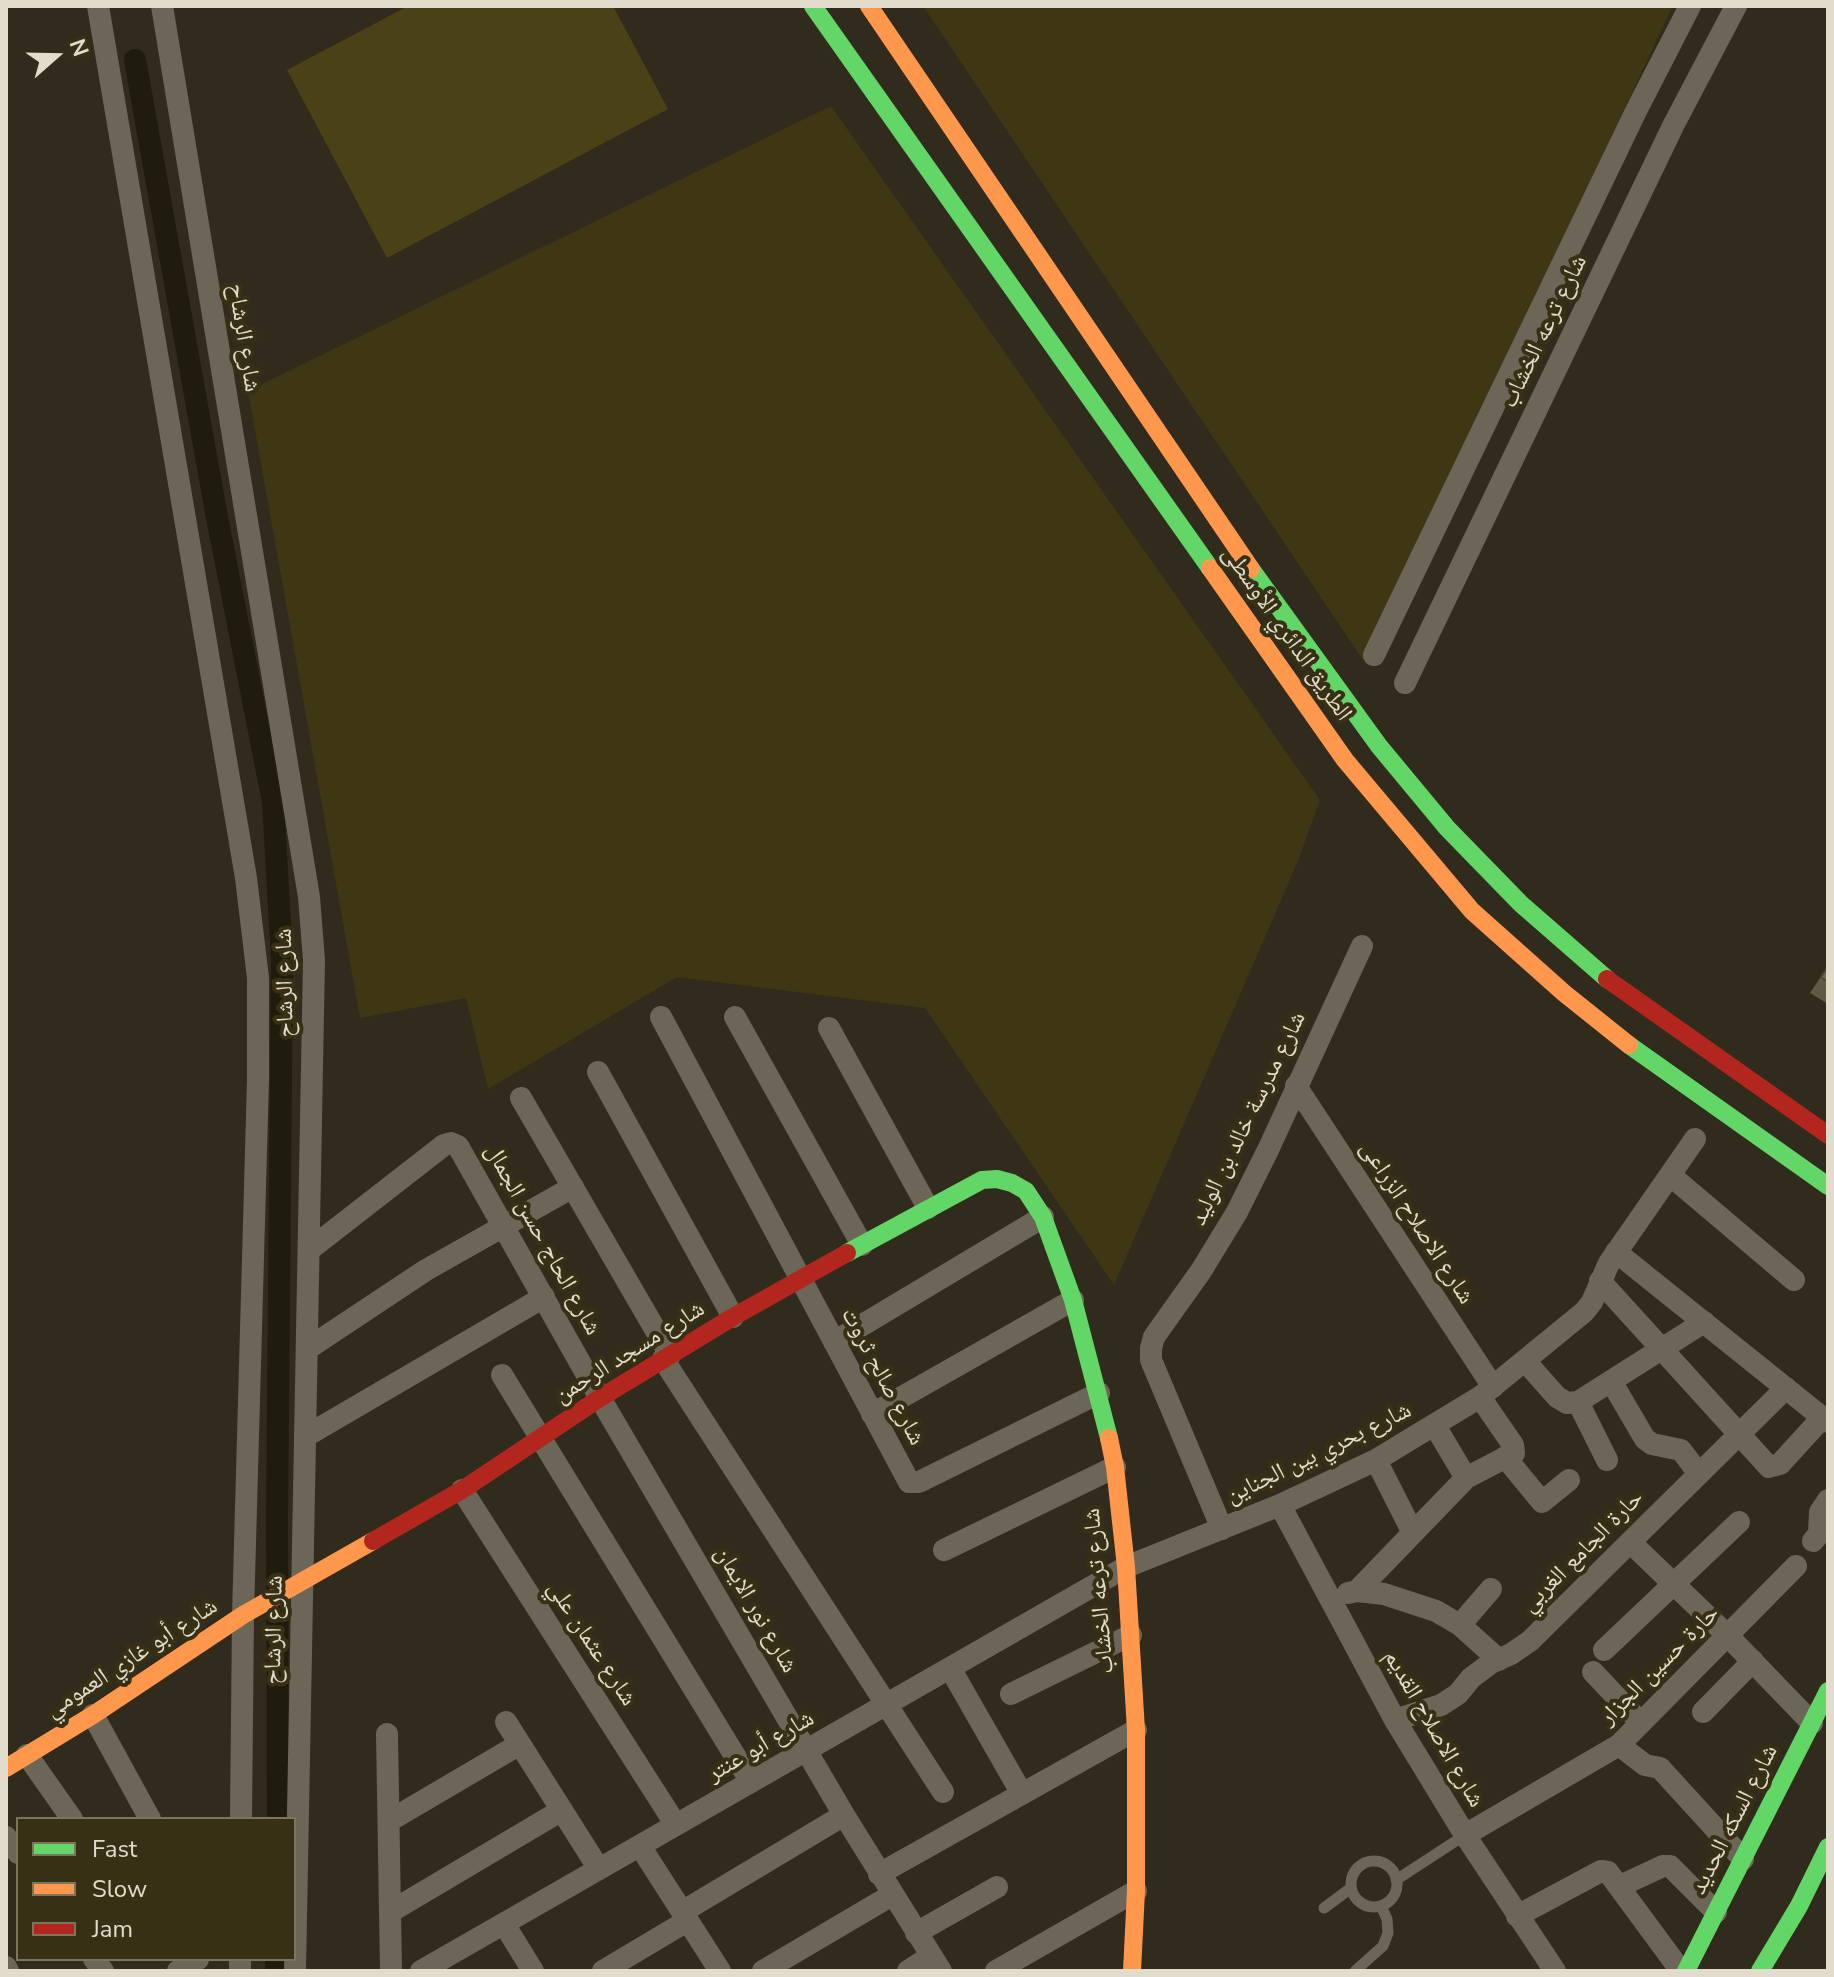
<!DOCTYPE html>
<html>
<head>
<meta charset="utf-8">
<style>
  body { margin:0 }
  #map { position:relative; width:1834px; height:1977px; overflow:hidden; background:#302b1c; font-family:"Nunito Sans",sans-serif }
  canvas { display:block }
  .frame { position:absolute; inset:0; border:8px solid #e1dccc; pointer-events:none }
  .legend { position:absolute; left:16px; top:1817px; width:280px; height:144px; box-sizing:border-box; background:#383014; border:2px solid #7c755e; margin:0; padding:10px 14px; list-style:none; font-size:24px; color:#e1dccc }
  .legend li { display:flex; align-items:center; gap:16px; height:40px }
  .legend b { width:40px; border:2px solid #7c755e }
  .north { position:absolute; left:16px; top:16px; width:80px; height:80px; -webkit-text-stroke:6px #383014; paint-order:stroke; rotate:70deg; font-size:22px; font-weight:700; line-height:32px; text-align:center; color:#e1dccc }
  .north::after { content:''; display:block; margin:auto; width:28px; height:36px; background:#e1dccc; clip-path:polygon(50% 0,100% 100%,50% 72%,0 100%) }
</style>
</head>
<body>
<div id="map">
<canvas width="1834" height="1977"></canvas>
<div class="frame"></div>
<ul class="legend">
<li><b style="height:10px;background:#63d668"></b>Fast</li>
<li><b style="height:10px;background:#ff974d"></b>Slow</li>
<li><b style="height:10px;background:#b3261e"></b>Jam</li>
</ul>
<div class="north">N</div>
</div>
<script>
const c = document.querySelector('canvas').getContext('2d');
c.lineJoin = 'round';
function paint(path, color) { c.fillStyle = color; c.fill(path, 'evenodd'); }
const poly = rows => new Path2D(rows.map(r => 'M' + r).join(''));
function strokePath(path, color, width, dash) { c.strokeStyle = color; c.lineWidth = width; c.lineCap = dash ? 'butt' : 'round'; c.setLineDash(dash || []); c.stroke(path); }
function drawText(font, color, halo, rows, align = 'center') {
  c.font = font + ' "Nunito Sans","Noto Naskh Arabic",sans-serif'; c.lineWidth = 8; c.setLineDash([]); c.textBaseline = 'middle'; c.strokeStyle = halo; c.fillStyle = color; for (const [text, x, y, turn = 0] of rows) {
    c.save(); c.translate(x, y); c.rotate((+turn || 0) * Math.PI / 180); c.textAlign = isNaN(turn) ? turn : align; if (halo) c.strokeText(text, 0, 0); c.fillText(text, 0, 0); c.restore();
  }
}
const built = poly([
  [923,6,1673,6,1363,660],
  [831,106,1320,800,1298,861,1114,1285,925,1008,677,977,488,1089,466,998,360,1018,248,391]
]);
const green = poly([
  [408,6,613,6,668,109,387,258,287,70]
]);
const canal = poly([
  [135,60,216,512,273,802,282,960,277,1520,278,1819],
  [276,1971,276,1959]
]);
const lane = poly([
  '1351 1884a23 23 0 1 1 46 0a23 23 0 1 1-46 0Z',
  [1396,1880,1465,1835],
  [1324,1908,1351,1888],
  [1355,1971,1383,1946,1388,1933,1387,1919,1381,1906]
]);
const street = poly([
  [98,6,246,878,258,978,258,1079,243,1615,241,1819],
  [162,6,309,897,314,960,295,1971],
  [1374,655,1636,111,1690,6],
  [1405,683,1673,126,1736,6],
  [661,1017,909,1482,919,1482,1099,1393],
  [735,1017,862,1245],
  [829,1028,928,1208],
  [598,1072,733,1317],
  [1296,1086,1493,1387],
  [521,1098,670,1355],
  [1670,1175,1794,1280],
  [309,1250,444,1145,451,1143,458,1146,600,1398,844,1815,941,1971],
  [1616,1252,1828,1422],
  [1600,1281,1769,1467,1780,1464,1822,1418],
  [834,1342,1043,1217],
  [307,1349,426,1270,573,1187],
  [663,1359,943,1792],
  [1525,1361,1557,1397,1567,1403,1578,1402,1704,1322],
  [502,1375,751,1782],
  [1611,1381,1645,1439,1652,1444,1681,1450,1699,1474],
  [1578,1402,1607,1460],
  [872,1414,1073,1300],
  [1435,1426,1466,1478],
  [306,1436,544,1297],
  [1505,1457,1542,1502,1569,1480],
  [1376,1460,1413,1533],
  [462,1490,676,1825],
  [1280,1505,1395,1720,1465,1835,1555,1971],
  [1222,1529,1151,1360,1151,1348,1154,1337,1201,1271,1237,1212,1268,1150,1362,946],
  [1813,1541,1819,1534,1820,1512,1828,1500],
  [1630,1542,1727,1635,1812,1723],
  [944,1550,1115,1467],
  [1357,1591,1466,1478,1514,1453,1513,1445,1480,1397],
  [1348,1593,1357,1591,1384,1594,1436,1611,1460,1625,1499,1660],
  [1460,1625,1491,1589],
  [1604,1650,1739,1522],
  [950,1668,1022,1794],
  [1593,1672,1641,1723],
  [1011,1694,1131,1635],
  [1703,1712,1753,1661],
  [93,1715,150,1819],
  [1395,1720,1441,1705,1458,1694,1471,1678,1491,1663,1511,1654,1530,1641,1786,1388],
  [506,1722,599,1869],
  [387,1734,391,1971],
  [1619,1745,1645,1765,1660,1768,1743,1859],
  [27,1755,72,1819],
  [389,1821,520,1744],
  [1465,1835,1619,1745,1796,1566],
  [6,1837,18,1853],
  [640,1846,720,1971],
  [879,1874,1136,1730],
  [1620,1886,1663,1866,1670,1866,1716,1912],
  [390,1912,562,1810],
  [682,1912,844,1815],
  [1517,1916,1601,1871,1608,1872,1681,1971],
  [504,1924,533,1971],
  [916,1933,997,1887],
  [94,1959,103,1971],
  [6,1967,8,1971],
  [178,1971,198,1959],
  [240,1971,240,1959],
  [421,1971,1126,1567,1280,1505,1376,1460,1480,1397,1584,1312,1592,1302,1609,1263,1695,1139],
  [603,1971,687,1921],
  [763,1971,892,1895],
  [908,1971,931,1956],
  [996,1971,1136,1891]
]);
const fast = poly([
  [847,1253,982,1180,997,1179,1012,1183,1026,1191,1043,1217,1073,1300,1109,1438],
  [1686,1971,1828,1691],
  [1760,1971,1799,1906,1828,1847]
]);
const slow = poly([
  [1109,1438,1115,1467,1126,1567,1136,1730,1136,1891,1132,1971],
  [6,1768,93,1715,243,1615,373,1541]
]);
const jam = poly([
  [373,1541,462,1490,600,1398,733,1317,847,1253]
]);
const fastBridge = poly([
  [813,6,1210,568],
  [1251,569,1379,746,1447,828,1521,904,1607,979],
  [1629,1045,1828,1186]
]);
const slowBridge = poly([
  [869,6,1251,569],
  [1210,568,1345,760,1472,911,1564,993,1629,1045]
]);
const jamBridge = poly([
  [1607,979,1828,1135]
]);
const wall = poly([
  [1828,966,1828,1004,1810,993]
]);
const building = poly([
  [1828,967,1828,982,1821,977,1828,967]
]);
const streetNames = [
  ["شارع ترعه الخشاب",1545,332,-64],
  ["شارع الرشاح",243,338,81],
  ["الطريق الدائري الأوسطى",1286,634,55],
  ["شارع الرشاح",286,983,-91],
  ["شارع مدرسة خالد بن الوليد",1249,1119,-64],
  ["شارع الاصلاح الزراعى",1416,1223,57],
  ["شارع الحاج حسن الجمال",542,1240,61],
  ["شارع مسجد الرحمن",630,1353,-32],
  ["شارع صالح ثروت",882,1377,62],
  ["شارع بحري بين الجناين",1319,1454,-26],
  ["حارة الجامع الغربي",1583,1552,-45],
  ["شارع ترعه الخشاب",1100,1591,-95],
  ["شارع نور الايمان",755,1610,60],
  ["شارع الرشاح",275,1630,-89],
  ["شارع عثمان علي",591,1644,57],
  ["شارع أبو غازي العمومي",132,1659,-33],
  ["حارة حسين الجزار",1660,1666,-45],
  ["شارع الاصلاح القديم",1433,1729,60],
  ["شارع أبو عنتر",761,1747,-30],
  ["شارع السكه الحديد",1735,1820,-63]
];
paint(built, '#3f3614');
paint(green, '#4b4116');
strokePath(canal, '#1f1b0d', 22);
strokePath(lane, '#6b6658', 11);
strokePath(street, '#6b6658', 22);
strokePath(fast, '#63d668', 18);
strokePath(slow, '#ff974d', 18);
strokePath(jam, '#b3261e', 18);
strokePath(fastBridge, '#63d668', 18);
strokePath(slowBridge, '#ff974d', 18);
strokePath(jamBridge, '#b3261e', 18);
paint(wall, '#605a43');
paint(building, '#70694e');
strokePath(building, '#4e4a37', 2);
drawText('24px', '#e1dccc', '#383014', streetNames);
</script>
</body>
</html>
